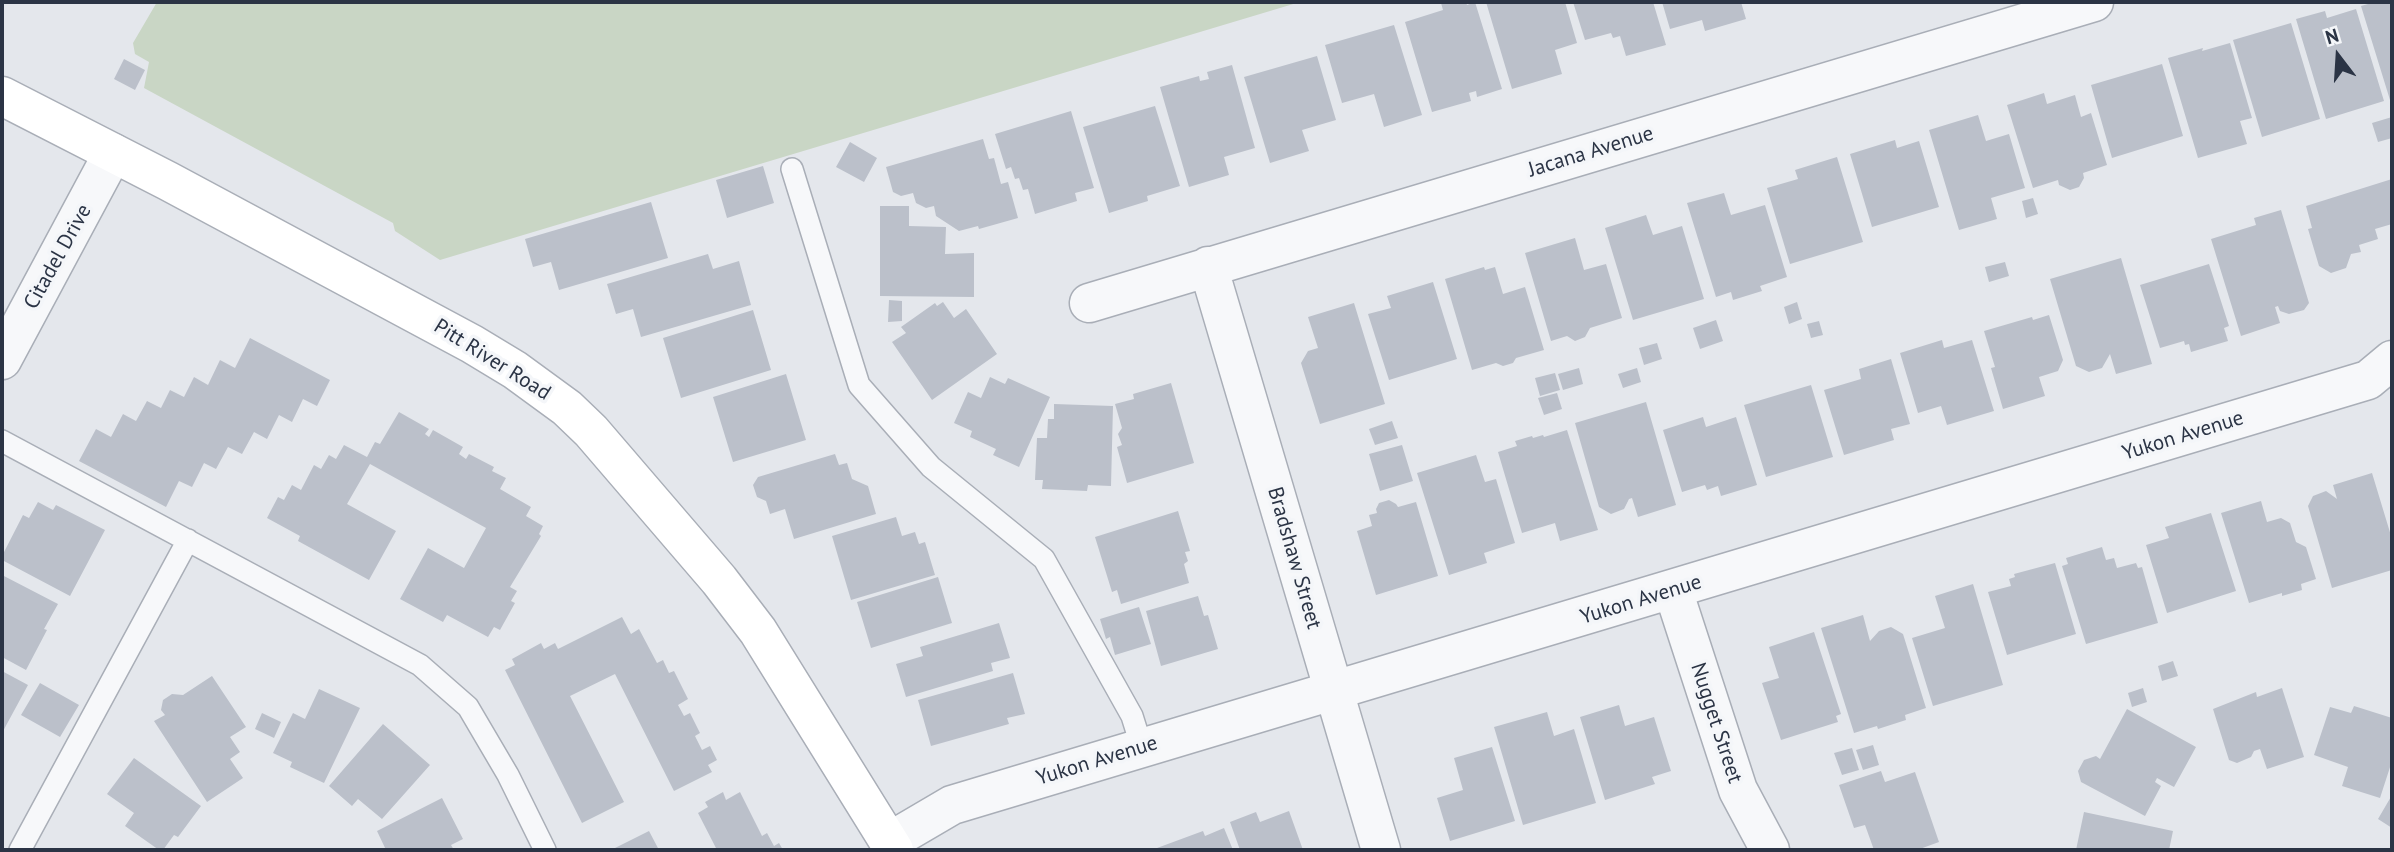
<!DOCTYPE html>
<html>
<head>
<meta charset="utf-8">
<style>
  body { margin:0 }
  #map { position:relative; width:2394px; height:852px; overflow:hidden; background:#e4e7ec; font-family:"PT Sans",sans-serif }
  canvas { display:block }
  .frame { position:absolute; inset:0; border:4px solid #2b3445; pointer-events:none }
  .north { position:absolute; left:2303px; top:21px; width:70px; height:70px; -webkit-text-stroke:5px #f4f6f9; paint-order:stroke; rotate:343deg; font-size:19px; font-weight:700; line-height:28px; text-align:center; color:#2b3445 }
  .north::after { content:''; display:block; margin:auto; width:24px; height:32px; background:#2b3445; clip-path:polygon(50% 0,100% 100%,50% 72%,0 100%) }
</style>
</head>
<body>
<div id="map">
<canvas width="2394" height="852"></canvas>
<div class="frame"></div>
<div class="north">N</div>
</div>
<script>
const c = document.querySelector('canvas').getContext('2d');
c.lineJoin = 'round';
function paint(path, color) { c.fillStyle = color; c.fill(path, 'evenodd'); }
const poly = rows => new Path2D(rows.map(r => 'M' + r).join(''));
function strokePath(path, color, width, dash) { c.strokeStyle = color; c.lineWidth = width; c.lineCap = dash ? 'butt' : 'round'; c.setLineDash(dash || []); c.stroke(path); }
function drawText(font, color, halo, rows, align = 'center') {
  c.font = font + ' "PT Sans",sans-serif'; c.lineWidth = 7; c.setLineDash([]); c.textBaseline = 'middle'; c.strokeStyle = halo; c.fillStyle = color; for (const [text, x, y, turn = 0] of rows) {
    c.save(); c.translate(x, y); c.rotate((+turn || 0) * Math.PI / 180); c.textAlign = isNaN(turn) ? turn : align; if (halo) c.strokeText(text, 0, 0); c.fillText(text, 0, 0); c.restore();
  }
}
const green = poly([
  [157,2,1300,2,440,260,395,231,393,223,144,88,149,62,135,54,133,43]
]);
const building = poly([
  [1444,2,1466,2,1467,5,1475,2,1502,89,1477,97,1476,91,1469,93,1471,101,1432,112,1405,22,1443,10,1441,3],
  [1486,2,1565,2,1577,43,1555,50,1562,74,1512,89],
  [1573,2,1653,2,1666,45,1626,56,1620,36,1613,38,1611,33,1585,40],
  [1662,2,1741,2,1746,19,1705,31,1702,20,1670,29],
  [2375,2,2392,2,2392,100,2390,100,2361,6],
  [2356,9,2384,101,2326,119,2296,19,2325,11,2327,18],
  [2291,23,2320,119,2262,137,2233,40],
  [1394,25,1422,115,1384,127,1374,94,1342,103,1325,45],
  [2230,43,2252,118,2240,121,2247,144,2198,158,2168,58,2203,48,2202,51],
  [1317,56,1336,120,1302,130,1309,151,1270,163,1244,77],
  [124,59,145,70,135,90,114,79],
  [2162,64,2183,136,2112,158,2091,85],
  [1232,65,1255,148,1224,157,1229,175,1189,187,1160,87,1199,76,1200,81,1209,79,1207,72],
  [2044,93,2047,104,2075,95,2081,117,2091,113,2107,165,2083,173,2084,178,2079,187,2070,190,2059,185,2058,180,2033,188,2007,105],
  [1155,106,1180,186,1147,196,1148,201,1109,213,1083,127],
  [1071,111,1094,188,1075,193,1077,201,1035,214,1028,189,1023,190,1019,178,1015,179,1011,167,1006,169,995,134],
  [1978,115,1986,141,2009,134,2025,188,1991,198,1997,219,1959,230,1929,130],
  [2392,117,2392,138,2378,142,2372,123],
  [983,139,989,159,994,158,1001,184,1008,182,1018,218,979,229,978,226,959,231,936,216,934,206,926,208,916,203,913,193,901,196,893,192,886,167],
  [1895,140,1897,148,1919,141,1939,207,1872,227,1850,154],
  [850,142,877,158,864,182,836,167],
  [1837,157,1863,242,1790,264,1767,188,1798,179,1795,170],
  [763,166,774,203,727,218,716,180],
  [2392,179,2392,224,2375,229,2378,239,2359,245,2361,252,2351,254,2346,268,2331,273,2319,266,2308,229,2312,228,2306,206],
  [1724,193,1731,215,1765,205,1787,277,1760,286,1762,291,1733,300,1731,292,1716,297,1687,203],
  [2033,198,2038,214,2026,218,2022,201],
  [651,202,668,258,559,290,551,262,533,267,525,239],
  [880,206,909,206,909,226,946,227,945,254,974,253,974,297,880,296],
  [2281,210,2309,303,2304,310,2289,314,2280,311,2278,306,2275,307,2280,323,2241,336,2211,239,2256,225,2254,218],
  [1646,215,1653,235,1682,226,1704,299,1633,320,1605,228],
  [1575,238,1584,270,1606,264,1622,318,1590,328,1585,337,1575,341,1567,336,1551,341,1525,253],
  [708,254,713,269,739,261,751,305,641,337,633,309,616,314,607,284],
  [2121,258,2152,364,2116,374,2110,354,2102,368,2089,372,2076,366,2050,279],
  [2005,262,2009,276,1989,282,1985,267],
  [2209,264,2229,326,2224,328,2228,341,2191,352,2189,344,2185,345,2184,341,2160,348,2140,285],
  [1484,267,1485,270,1495,267,1503,294,1525,287,1544,350,1516,358,1513,363,1503,366,1496,363,1472,370,1445,279],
  [1433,282,1457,359,1389,380,1368,314,1391,308,1387,296],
  [889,300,902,301,902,321,888,322],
  [943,302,954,318,966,309,997,354,932,400,892,342,906,333,901,327,935,303,937,306],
  [1797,302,1802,319,1789,324,1784,307],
  [1354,303,1385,404,1320,424,1301,363,1308,351,1318,348,1308,317],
  [753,310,771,370,681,398,663,338],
  [2049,315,2063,360,2058,371,2039,377,2045,396,2003,409,1991,368,1995,367,1984,331,2032,317,2033,320],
  [1716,320,1723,341,1700,349,1693,328],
  [1819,321,1823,335,1811,338,1807,324],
  [250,338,330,380,317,406,303,399,292,422,279,415,267,439,254,432,242,454,228,447,216,469,204,463,192,487,179,481,166,507,79,461,96,429,111,437,123,414,136,421,147,401,161,408,170,390,184,397,194,377,208,385,220,360,235,368],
  [1942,340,1944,348,1972,340,1994,411,1947,425,1941,406,1918,413,1900,353],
  [1657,343,1662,359,1644,365,1639,348],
  [1891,359,1910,424,1891,429,1894,440,1844,455,1824,390,1861,379,1859,369],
  [1579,368,1583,384,1563,390,1558,374],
  [1637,368,1641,382,1623,388,1618,374],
  [1555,373,1560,390,1540,396,1535,378],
  [786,374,806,440,733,462,713,397],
  [990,377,1005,384,1008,378,1050,397,1019,467,993,455,996,449,970,437,972,431,954,423,968,392,981,398],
  [1171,383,1194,463,1127,483,1117,447,1122,445,1118,434,1122,428,1115,404,1134,399,1133,394],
  [1811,385,1833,457,1766,477,1744,405],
  [1557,393,1562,409,1544,415,1538,398],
  [1646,402,1676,505,1638,517,1632,498,1629,499,1624,509,1611,514,1599,507,1575,423],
  [1054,404,1113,406,1111,486,1088,485,1087,491,1042,489,1043,480,1035,480,1037,438,1047,438,1048,419,1054,419],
  [399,412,429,429,425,434,429,437,433,430,463,447,459,454,466,459,469,454,494,467,492,471,506,478,500,489,531,507,526,516,543,526,539,534,541,536,510,587,517,591,511,601,515,603,500,630,494,627,488,637,447,615,443,622,400,599,428,548,464,568,486,528,370,464,347,504,396,531,369,580,298,541,300,536,267,518,278,497,284,500,292,485,301,490,314,465,321,469,329,455,336,459,344,445,367,457,375,442,380,444],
  [1703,417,1706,427,1736,417,1757,485,1721,496,1718,486,1707,490,1705,485,1682,492,1663,430],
  [1392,421,1398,438,1375,445,1369,429],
  [1567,430,1598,530,1560,541,1555,523,1522,533,1498,452,1517,446,1515,441,1532,436,1533,438,1543,435,1544,437],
  [1402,445,1413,481,1380,491,1369,454],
  [835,454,839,465,847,463,852,479,868,486,876,514,794,539,785,509,770,514,766,501,757,497,753,485,758,477],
  [1476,455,1485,482,1496,479,1515,543,1484,553,1487,563,1449,575,1417,473],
  [2372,473,2392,539,2392,570,2332,588,2308,506,2313,496,2326,491,2337,499,2333,485],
  [1389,500,1396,504,1398,507,1416,502,1438,576,1376,595,1357,531,1372,526,1369,515,1377,513,1376,509,1379,503],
  [2261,501,2267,522,2281,518,2290,523,2296,542,2306,547,2316,579,2301,584,2302,590,2282,596,2282,593,2249,603,2221,513],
  [38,502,53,510,56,505,105,530,70,596,2,560,2,556,23,515,29,518],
  [1178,511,1190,551,1185,552,1188,561,1184,564,1189,583,1121,604,1117,590,1112,592,1095,537],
  [2211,513,2236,591,2167,613,2146,545,2169,538,2165,527],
  [896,517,902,536,915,532,919,544,925,542,935,575,851,600,832,536],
  [2102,547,2106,560,2114,558,2117,568,2136,563,2138,568,2142,567,2158,623,2086,644,2062,566,2068,564,2066,558],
  [2055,563,2076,634,2007,655,1988,592,2011,586,2009,579,2015,577,2014,574],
  [2,575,58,604,44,629,47,630,26,670,2,657],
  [938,577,952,623,871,648,857,602],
  [1973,584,2003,685,1933,706,1912,638,1945,628,1935,596],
  [1198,596,1204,616,1208,615,1218,649,1161,666,1146,611],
  [1139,607,1151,644,1115,655,1110,637,1106,639,1100,619],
  [1863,615,1870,641,1879,631,1891,627,1903,634,1926,708,1905,715,1906,720,1878,729,1877,726,1854,733,1821,628],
  [622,617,631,634,639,629,657,663,663,660,669,673,674,671,688,699,678,705,684,716,690,713,700,733,695,736,702,750,710,746,717,760,708,765,712,772,674,791,615,674,570,696,624,802,582,823,505,670,515,665,512,659,541,643,544,649,555,643,558,649],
  [999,623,1010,658,991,663,993,671,906,697,896,664,923,656,920,647],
  [1814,632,1841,714,1836,716,1838,722,1781,740,1762,683,1779,678,1769,647],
  [2173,661,2178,676,2162,681,2158,666],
  [2,671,28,685,2,733],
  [1013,673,1025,714,1007,718,1009,724,931,746,918,700],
  [212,676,246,727,230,737,240,752,230,759,243,778,207,802,154,721,165,715,161,710,163,700,172,694,183,695],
  [40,683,79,705,60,737,21,715],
  [2143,688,2147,702,2132,707,2128,693],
  [2282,688,2304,757,2267,769,2260,749,2254,751,2251,757,2237,763,2229,760,2213,709,2256,692,2257,697],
  [319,689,360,708,324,783,290,767,292,762,273,753,293,713,305,719],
  [1619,705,1625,726,1654,717,1671,771,1652,777,1655,784,1605,800,1580,717],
  [2354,706,2392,718,2392,761,2380,798,2342,786,2348,767,2314,755,2330,707,2351,713],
  [2127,709,2196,747,2174,787,2157,778,2155,782,2161,786,2145,816,2081,782,2078,771,2084,760,2096,756,2100,759],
  [1547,712,1554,736,1574,729,1596,803,1523,825,1494,727],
  [262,713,281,722,274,738,255,729],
  [383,724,430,765,382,819,358,799,352,806,329,786],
  [1873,745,1879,765,1863,770,1856,750],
  [1492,747,1515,821,1450,841,1437,798,1463,790,1454,758],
  [1852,748,1859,770,1842,775,1834,753],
  [134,758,201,806,178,837,174,835,163,850,159,850,125,826,134,813,107,794],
  [1881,771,1885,782,1915,772,1939,842,1917,850,1874,850,1865,825,1854,828,1839,785],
  [723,792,726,800,740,792,762,836,767,833,774,846,779,843,783,850,717,850,698,813,708,807,705,802],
  [2392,795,2392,828,2378,819],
  [442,798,463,839,451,845,454,850,386,850,377,831],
  [1289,811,1303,850,1240,850,1230,822,1256,812,1260,822],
  [2084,812,2173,831,2169,850,2076,850],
  [1224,828,1233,850,1157,850,1157,848,1203,831,1205,836],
  [649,831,659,850,611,850]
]);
const service = poly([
  [792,169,859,385,931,467,1044,559,1132,716,1142,748],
  [2,441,420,665,468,707,508,775,545,850],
  [20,850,188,540]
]);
const minor = poly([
  [1208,266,1381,850],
  [1089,303,2094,2],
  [1673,590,1738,790,1770,850],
  [889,842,952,805,2368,380,2392,360]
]);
const tertiary = poly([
  [2,360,113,153]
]);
const secondary = poly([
  [2,96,168,181,472,344,515,370,567,408,591,431,719,580,758,631,894,850]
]);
const streetNames = [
  ["Jacana Avenue",1591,152,-17],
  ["Citadel Drive",58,257,-61],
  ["Pitt River Road",492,360,32],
  ["Yukon Avenue",2183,436,-17],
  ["Bradshaw Street",1294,558,74],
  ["Yukon Avenue",1641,600,-17],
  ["Nugget Street",1716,723,72],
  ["Yukon Avenue",1097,761,-17]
];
paint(green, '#c9d6c5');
paint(building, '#bbc0ca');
strokePath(service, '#a9aeb7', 24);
strokePath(minor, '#a9aeb7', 41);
strokePath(tertiary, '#a9aeb7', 41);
strokePath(secondary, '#a9aeb7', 41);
strokePath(service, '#f7f8fa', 21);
strokePath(minor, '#f7f8fa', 38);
strokePath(tertiary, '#f7f8fa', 38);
strokePath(secondary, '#fff', 38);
drawText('21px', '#2b3445', '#f4f6f9', streetNames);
</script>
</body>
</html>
